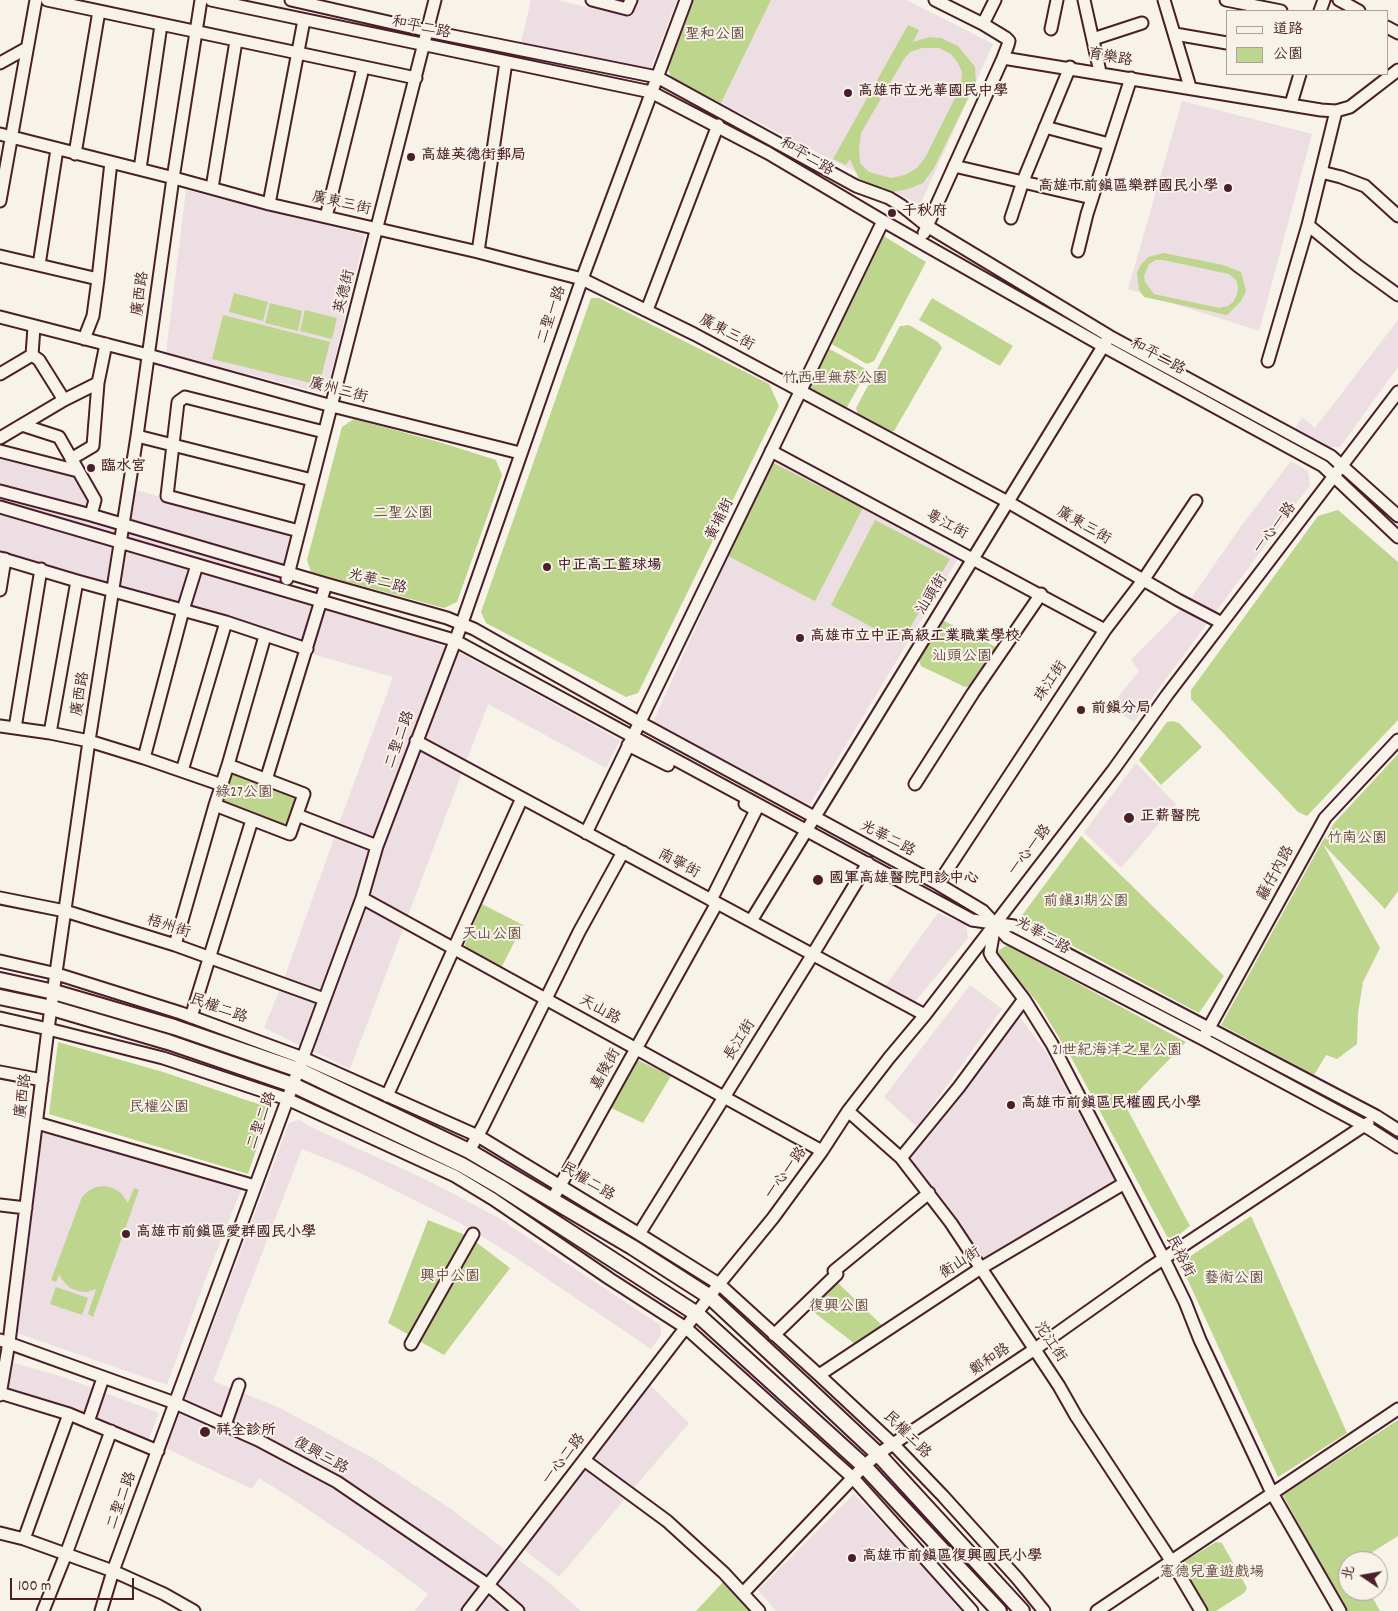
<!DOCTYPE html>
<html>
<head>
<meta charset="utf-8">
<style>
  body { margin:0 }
  #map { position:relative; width:1398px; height:1611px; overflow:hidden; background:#f7f3e8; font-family:Dekko,"LXGW WenKai TC",sans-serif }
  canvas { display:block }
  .legend { position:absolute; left:1226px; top:10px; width:162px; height:65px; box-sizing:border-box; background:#f7f3e8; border:1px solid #b29e9c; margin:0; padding:6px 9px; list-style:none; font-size:15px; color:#4a1f2b }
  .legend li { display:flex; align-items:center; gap:10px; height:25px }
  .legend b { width:25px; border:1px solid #b29e9c }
  .north { position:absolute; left:1338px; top:1551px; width:50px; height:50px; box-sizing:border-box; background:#f7f3e8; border:1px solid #b29e9c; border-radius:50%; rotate:282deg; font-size:14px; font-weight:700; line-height:20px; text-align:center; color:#4a1f2b }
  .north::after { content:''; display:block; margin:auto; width:18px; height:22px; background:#4a1f2b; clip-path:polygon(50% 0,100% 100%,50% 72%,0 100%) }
  .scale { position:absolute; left:10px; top:1578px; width:124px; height:22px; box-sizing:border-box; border:2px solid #4a1f2b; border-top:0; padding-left:6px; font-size:15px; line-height:18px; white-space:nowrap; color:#4a1f2b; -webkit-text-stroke:4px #f7f3e8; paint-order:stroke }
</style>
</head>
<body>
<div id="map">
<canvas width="1398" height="1611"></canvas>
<ul class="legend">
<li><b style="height:6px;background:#f7f3e8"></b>道路</li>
<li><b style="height:14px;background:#bdd58c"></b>公園</li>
</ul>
<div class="north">北</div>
<div class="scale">100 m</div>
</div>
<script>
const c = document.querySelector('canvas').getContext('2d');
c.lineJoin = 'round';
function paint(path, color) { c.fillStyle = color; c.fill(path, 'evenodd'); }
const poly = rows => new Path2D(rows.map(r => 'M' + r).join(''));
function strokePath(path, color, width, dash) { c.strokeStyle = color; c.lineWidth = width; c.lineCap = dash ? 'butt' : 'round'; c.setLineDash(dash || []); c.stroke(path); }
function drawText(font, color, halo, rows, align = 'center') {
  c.font = font + ' Dekko,"LXGW WenKai TC",sans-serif'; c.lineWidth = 4; c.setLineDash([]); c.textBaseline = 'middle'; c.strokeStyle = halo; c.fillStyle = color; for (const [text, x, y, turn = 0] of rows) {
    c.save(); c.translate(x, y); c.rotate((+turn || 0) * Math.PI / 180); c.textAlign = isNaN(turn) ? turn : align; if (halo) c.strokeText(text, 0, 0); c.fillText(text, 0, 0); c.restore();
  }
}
const built = poly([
  [531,0,557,0,628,17,635,0,677,0,650,70,521,42],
  [771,0,907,0,993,44,920,205,721,103],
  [1182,101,1312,134,1259,331,1128,289],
  [186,190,365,235,326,394,166,353],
  [1398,320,1398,367,1340,447,1328,447,1293,432,1302,417,1315,428],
  [0,454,77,473,89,490,90,509,117,516,104,594,0,563],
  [773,456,961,554,809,806,653,722],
  [1291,461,1308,471,1310,485,1134,722,1110,707,1139,671,1131,660,1190,600,1239,529],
  [136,490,294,535,278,595,432,642,464,655,620,740,606,768,488,704,350,1069,264,1028,284,979,339,824,393,677,117,598],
  [1136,763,1176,804,1121,868,1084,832],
  [938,913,966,925,968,938,913,1004,883,989],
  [970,985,1002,1009,917,1127,884,1097],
  [1018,1015,1046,1052,1117,1184,982,1263,908,1157],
  [299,1120,311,1127,431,1182,497,1217,660,1325,661,1335,651,1349,512,1255,460,1223,354,1170,302,1149,213,1381,280,1408,373,1458,451,1509,547,1581,581,1611,415,1611,428,1594,384,1561,291,1498,259,1478,252,1489,163,1447,191,1383,289,1123],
  [40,1127,243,1185,204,1283,167,1385,17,1333],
  [0,1359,60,1376,159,1413,143,1452,76,1422,0,1401],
  [650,1385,689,1423,559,1577,522,1548],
  [854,1494,924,1568,961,1611,776,1611,758,1590]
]);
const green = poly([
  [692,0,771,0,721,103,671,77,667,66],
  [908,25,919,30,913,42,929,37,941,38,958,46,975,67,976,82,934,168,923,183,908,189,893,192,872,186,859,179,850,159,846,165,833,159],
  [922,48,939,48,951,54,958,63,962,72,961,86,925,158,917,168,905,175,891,178,869,172,860,163,859,149,861,133,904,59,910,52],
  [882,235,926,262,874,361,867,364,828,342],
  [1164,253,1223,265,1241,272,1246,291,1241,301,1227,315,1144,297,1139,290,1137,273,1140,266,1148,257],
  [1156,260,1163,260,1229,274,1236,280,1238,287,1237,295,1233,302,1228,306,1219,308,1154,294,1145,282,1144,276,1149,264],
  [234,293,268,302,263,321,229,312],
  [591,298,599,298,769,384,779,406,638,693,626,697,486,623,481,612],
  [932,298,1013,346,1000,366,919,320],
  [270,303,302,311,298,331,265,323],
  [305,310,337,318,332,339,300,331],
  [223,315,330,342,319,385,212,359],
  [909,325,938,342,942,348,894,431,887,432,859,417,856,408,900,326],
  [826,347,864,368,866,373,846,409,840,408,807,390],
  [354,419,439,442,496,460,502,475,457,602,444,608,311,572,307,560,342,427],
  [773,463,863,508,815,601,728,556],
  [1338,510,1398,562,1398,720,1307,816,1298,812,1191,699,1191,690,1318,516],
  [875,520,950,559,901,643,831,605],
  [942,620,998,648,975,685,965,687,921,666,918,658],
  [1172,721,1179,723,1202,747,1161,785,1139,760,1167,722],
  [1398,754,1398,891,1385,909,1323,844,1380,948,1363,982,1358,1013,1357,1044,1337,1059,1326,1055,1314,1075,1221,1025,1322,842,1335,822],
  [232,770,296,793,298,798,288,826,284,828,220,802],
  [1081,836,1224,976,1199,1013,1020,918],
  [482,904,523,925,500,970,466,952,465,944],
  [1007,945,1186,1042,1125,1105,1190,1226,1170,1242,1072,1059,1038,1003,995,953],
  [58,1042,163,1072,270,1108,248,1174,49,1114],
  [638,1060,671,1076,643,1123,609,1107],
  [105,1186,113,1188,121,1193,128,1203,134,1188,139,1190,93,1317,88,1314,96,1289,87,1292,78,1291,70,1288,64,1282,59,1275,56,1282,51,1280,82,1197,88,1191,96,1187],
  [1251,1216,1347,1433,1278,1477,1180,1263],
  [428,1220,468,1236,510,1268,444,1355,388,1323],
  [838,1283,887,1330,859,1347,811,1310],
  [56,1287,88,1298,82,1315,50,1304],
  [1398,1420,1398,1536,1358,1561,1348,1561,1348,1591,1369,1591,1380,1611,1346,1611,1283,1495],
  [1216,1542,1222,1543,1247,1588,1244,1593,1216,1611,1205,1611,1182,1568,1185,1561],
  [724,1581,752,1609,750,1611,696,1611]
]);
const minor = poly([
  [47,0,416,78],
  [211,0,651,92,768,153,883,221,1103,346,1323,466,1398,537],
  [291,0,428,31,657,77,856,186,889,198,902,206,927,226,1109,336,1331,456,1398,516],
  [592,0,627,9,631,0],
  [935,0,983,24,1006,38,1009,41,1008,45,1003,58],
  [1084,0,1100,72],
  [1164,0,1190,87],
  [1226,0,1281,11],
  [1339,0,1359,11],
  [1320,11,1324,0],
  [983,24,995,0],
  [1387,27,1398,33],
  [1051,29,1057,0],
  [1175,34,1227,43],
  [1093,39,1142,23],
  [0,63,27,48],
  [1291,104,1300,74],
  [1336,111,1308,225,1358,266,1398,295],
  [1045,127,1109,144],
  [0,134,174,178,269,204,478,252,582,279,694,334,1008,502,1178,600,1222,623],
  [75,154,99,11],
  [954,166,1092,198],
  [140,169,161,25],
  [1321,172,1341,177,1365,186,1398,216],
  [212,188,236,41],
  [0,201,36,0],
  [269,204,304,20],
  [326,217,363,68],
  [1011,218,1023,181,1070,67],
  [924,233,1003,58,1321,110,1336,111,1350,107,1398,70],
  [1078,251,1087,214,1131,78],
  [478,252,506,62],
  [0,256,98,279],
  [39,265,57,149],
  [647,310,718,125],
  [0,317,148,355,332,406,520,453],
  [84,339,93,316,98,279,111,162],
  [32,355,39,360,64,400],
  [1268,361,1308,225],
  [0,374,32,355,34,327],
  [22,425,59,437,95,500,91,515],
  [137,436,312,480],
  [0,438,64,400,98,383],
  [0,451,78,471],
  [771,451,1105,630],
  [71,459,93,446,98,383,106,344],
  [0,491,91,515,326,584,447,618,474,629,639,722,938,884,983,911,1007,937,1203,1039,1365,1126,1398,1147],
  [0,507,454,640,972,920,1014,926,1376,1116,1398,1130],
  [299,531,167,496,178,402,185,397,324,432],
  [0,558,77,581,226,622,307,649],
  [287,579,435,0],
  [0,590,5,559],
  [0,726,50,733,89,741,144,758,222,785],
  [15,728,41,569],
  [50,733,77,581],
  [416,741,925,1015],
  [628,745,668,765],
  [144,758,183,610,197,565],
  [228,765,265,636],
  [182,771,226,622],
  [266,780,326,584],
  [915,784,973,693,1041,594],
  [297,815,377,846],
  [586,833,883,221],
  [938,884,1105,630,1144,579,1196,501],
  [0,898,65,911,175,945,324,999],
  [362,898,822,1151],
  [711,900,756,810,745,804],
  [751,921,1107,340],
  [995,924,990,953,992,957,1024,999,1052,1044,1164,1259,1185,1302,1200,1340,1272,1493,1340,1611],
  [175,945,215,805,228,765,304,794,290,834,215,805],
  [0,961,57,974,181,1013,303,1058,478,1136,639,1234,719,1284,819,1375,894,1445,943,1496,1017,1578,1044,1611],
  [191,1017,252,820],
  [0,1018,48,1029,163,1058,287,1099,455,1176,493,1199,610,1279,686,1328,853,1478,972,1611],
  [1205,1035,1325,818,1398,740],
  [0,1072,42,1080],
  [387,1096,522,798],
  [848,1111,901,1158,951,1223,1059,1386,1076,1416,1172,1562,1201,1611],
  [37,1123,255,1186],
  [469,1151,483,1126,579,932,623,852],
  [901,1158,959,1087,1024,999],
  [552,1200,717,903],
  [0,1205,26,1208],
  [639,1234,813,954,868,863],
  [834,1271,929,1193],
  [774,1335,837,1274],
  [0,1340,175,1403,258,1440,337,1482,488,1585,518,1611],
  [411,1344,473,1234],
  [819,1375,981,1268,1123,1184],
  [0,1393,69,1414,158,1451],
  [0,1395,9,1342,48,1029,89,741,137,436,172,185,201,0],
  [88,1422,103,1378],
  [225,1425,239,1385],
  [584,1460,667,1521,724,1573,759,1611],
  [0,1533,24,1539,113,1571,164,1594,194,1611],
  [24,1539,69,1414],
  [743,1593,864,1466,878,1454,1035,1349,1148,1269,1368,1123],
  [43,1611,66,1554,111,1431],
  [101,1611,113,1571,175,1403,362,898,377,846,462,623,582,279,686,0],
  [468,1611,719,1284,773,1218,822,1151,848,1111,889,1058,925,1015,1114,769,1167,695,1398,392],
  [1097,1611,1398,1409]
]);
const major = poly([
  [0,980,54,992,174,1027,299,1070,469,1151,632,1247,710,1297,811,1391,878,1454,1022,1611],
  [0,997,52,1008,168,1042,293,1085,462,1165,500,1187,697,1314,864,1466,999,1611]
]);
const markers = [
  [848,93,5,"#4a1f2b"],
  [411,157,5,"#4a1f2b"],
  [1228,188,5,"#4a1f2b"],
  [892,213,5,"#4a1f2b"],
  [91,468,5,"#4a1f2b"],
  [547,567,5,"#4a1f2b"],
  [800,638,5,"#4a1f2b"],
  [1081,710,5,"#4a1f2b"],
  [1129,818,6,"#4a1f2b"],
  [818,880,6,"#4a1f2b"],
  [1011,1105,5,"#4a1f2b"],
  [126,1234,5,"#4a1f2b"],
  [205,1432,6,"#4a1f2b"],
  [852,1558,5,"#4a1f2b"]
];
const streetNames = [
  ["和平二路",421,29,12],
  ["育樂路",1110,59,10],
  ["和平二路",806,158,31],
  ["廣東三街",341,205,13],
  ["英德街",346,292,-76],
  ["廣西路",142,294,-82],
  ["二聖一路",553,315,-71],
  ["廣東三街",726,334,28],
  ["和平二路",1157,358,29],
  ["廣州三街",338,392,15],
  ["黃埔街",721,520,-64],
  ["粵江街",946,526,28],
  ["廣東三街",1083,527,30],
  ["一心一路",1276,529,-53],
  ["光華二路",377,583,15],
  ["汕頭街",933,595,-58],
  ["珠江街",1052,682,-56],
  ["廣西路",82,694,-81],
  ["二聖二路",401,740,-70],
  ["光華二路",887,840,28],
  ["一心一路",1031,851,-52],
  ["南寧街",678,865,28],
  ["籬仔內路",1277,874,-61],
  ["梧州街",168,928,18],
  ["光華三路",1042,937,30],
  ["民權二路",218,1010,20],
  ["天山路",599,1011,29],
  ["長江街",741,1041,-58],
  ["嘉陵街",607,1070,-61],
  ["廣西路",25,1096,-83],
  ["二聖二路",263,1121,-70],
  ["一心一路",787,1174,-54],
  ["民權二路",587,1183,31],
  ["民裕街",1179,1257,63],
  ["衡山街",961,1264,-33],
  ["沱江街",1049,1343,56],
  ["鄭和路",991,1361,-34],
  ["民權二路",906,1436,45],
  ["復興三路",320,1457,29],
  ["一心二路",565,1460,-52],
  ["二聖二路",123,1501,-70]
];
const parkNames = [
  ["聖和公園",715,36],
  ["竹西里無菸公園",835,380],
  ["二聖公園",403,515],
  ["汕頭公園",962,658],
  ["綠27公園",244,794],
  ["竹南公園",1357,840],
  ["前鎮31期公園",1086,903],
  ["天山公園",492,936],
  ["21世紀海洋之星公園",1117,1052],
  ["民權公園",159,1109],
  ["興中公園",450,1278],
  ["藝術公園",1234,1280],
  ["復興公園",839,1308],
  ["憲德兒童遊戲場",1212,1574]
];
const poiNames = [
  ["高雄市立光華國民中學",858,93],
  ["高雄英德街郵局",421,157],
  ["高雄市前鎮區樂群國民小學",1218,188,"right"],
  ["千秋府",902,213],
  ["臨水宮",101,468],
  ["中正高工籃球場",557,567],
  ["高雄市立中正高級工業職業學校",810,638],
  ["前鎮分局",1091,710],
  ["正薪醫院",1140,818],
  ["國軍高雄醫院門診中心",829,880],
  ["高雄市前鎮區民權國民小學",1021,1105],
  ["高雄市前鎮區愛群國民小學",136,1234],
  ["祥全診所",216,1432],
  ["高雄市前鎮區復興國民小學",862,1558]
];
paint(built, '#ecdee2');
paint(green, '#bdd58c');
strokePath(minor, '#4a1f2b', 15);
strokePath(major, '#4a1f2b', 18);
strokePath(minor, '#f7f3e8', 11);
strokePath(major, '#f7f3e8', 14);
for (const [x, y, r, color] of markers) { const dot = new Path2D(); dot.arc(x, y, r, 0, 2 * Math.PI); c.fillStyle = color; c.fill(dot); strokePath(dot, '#f7f3e8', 2); }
drawText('15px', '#4a1f2b', '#f7f3e8', streetNames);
drawText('15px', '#674c43', '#f7f3e8', parkNames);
drawText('bold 15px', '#4a1f2b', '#f7f3e8', poiNames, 'left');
</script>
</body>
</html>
